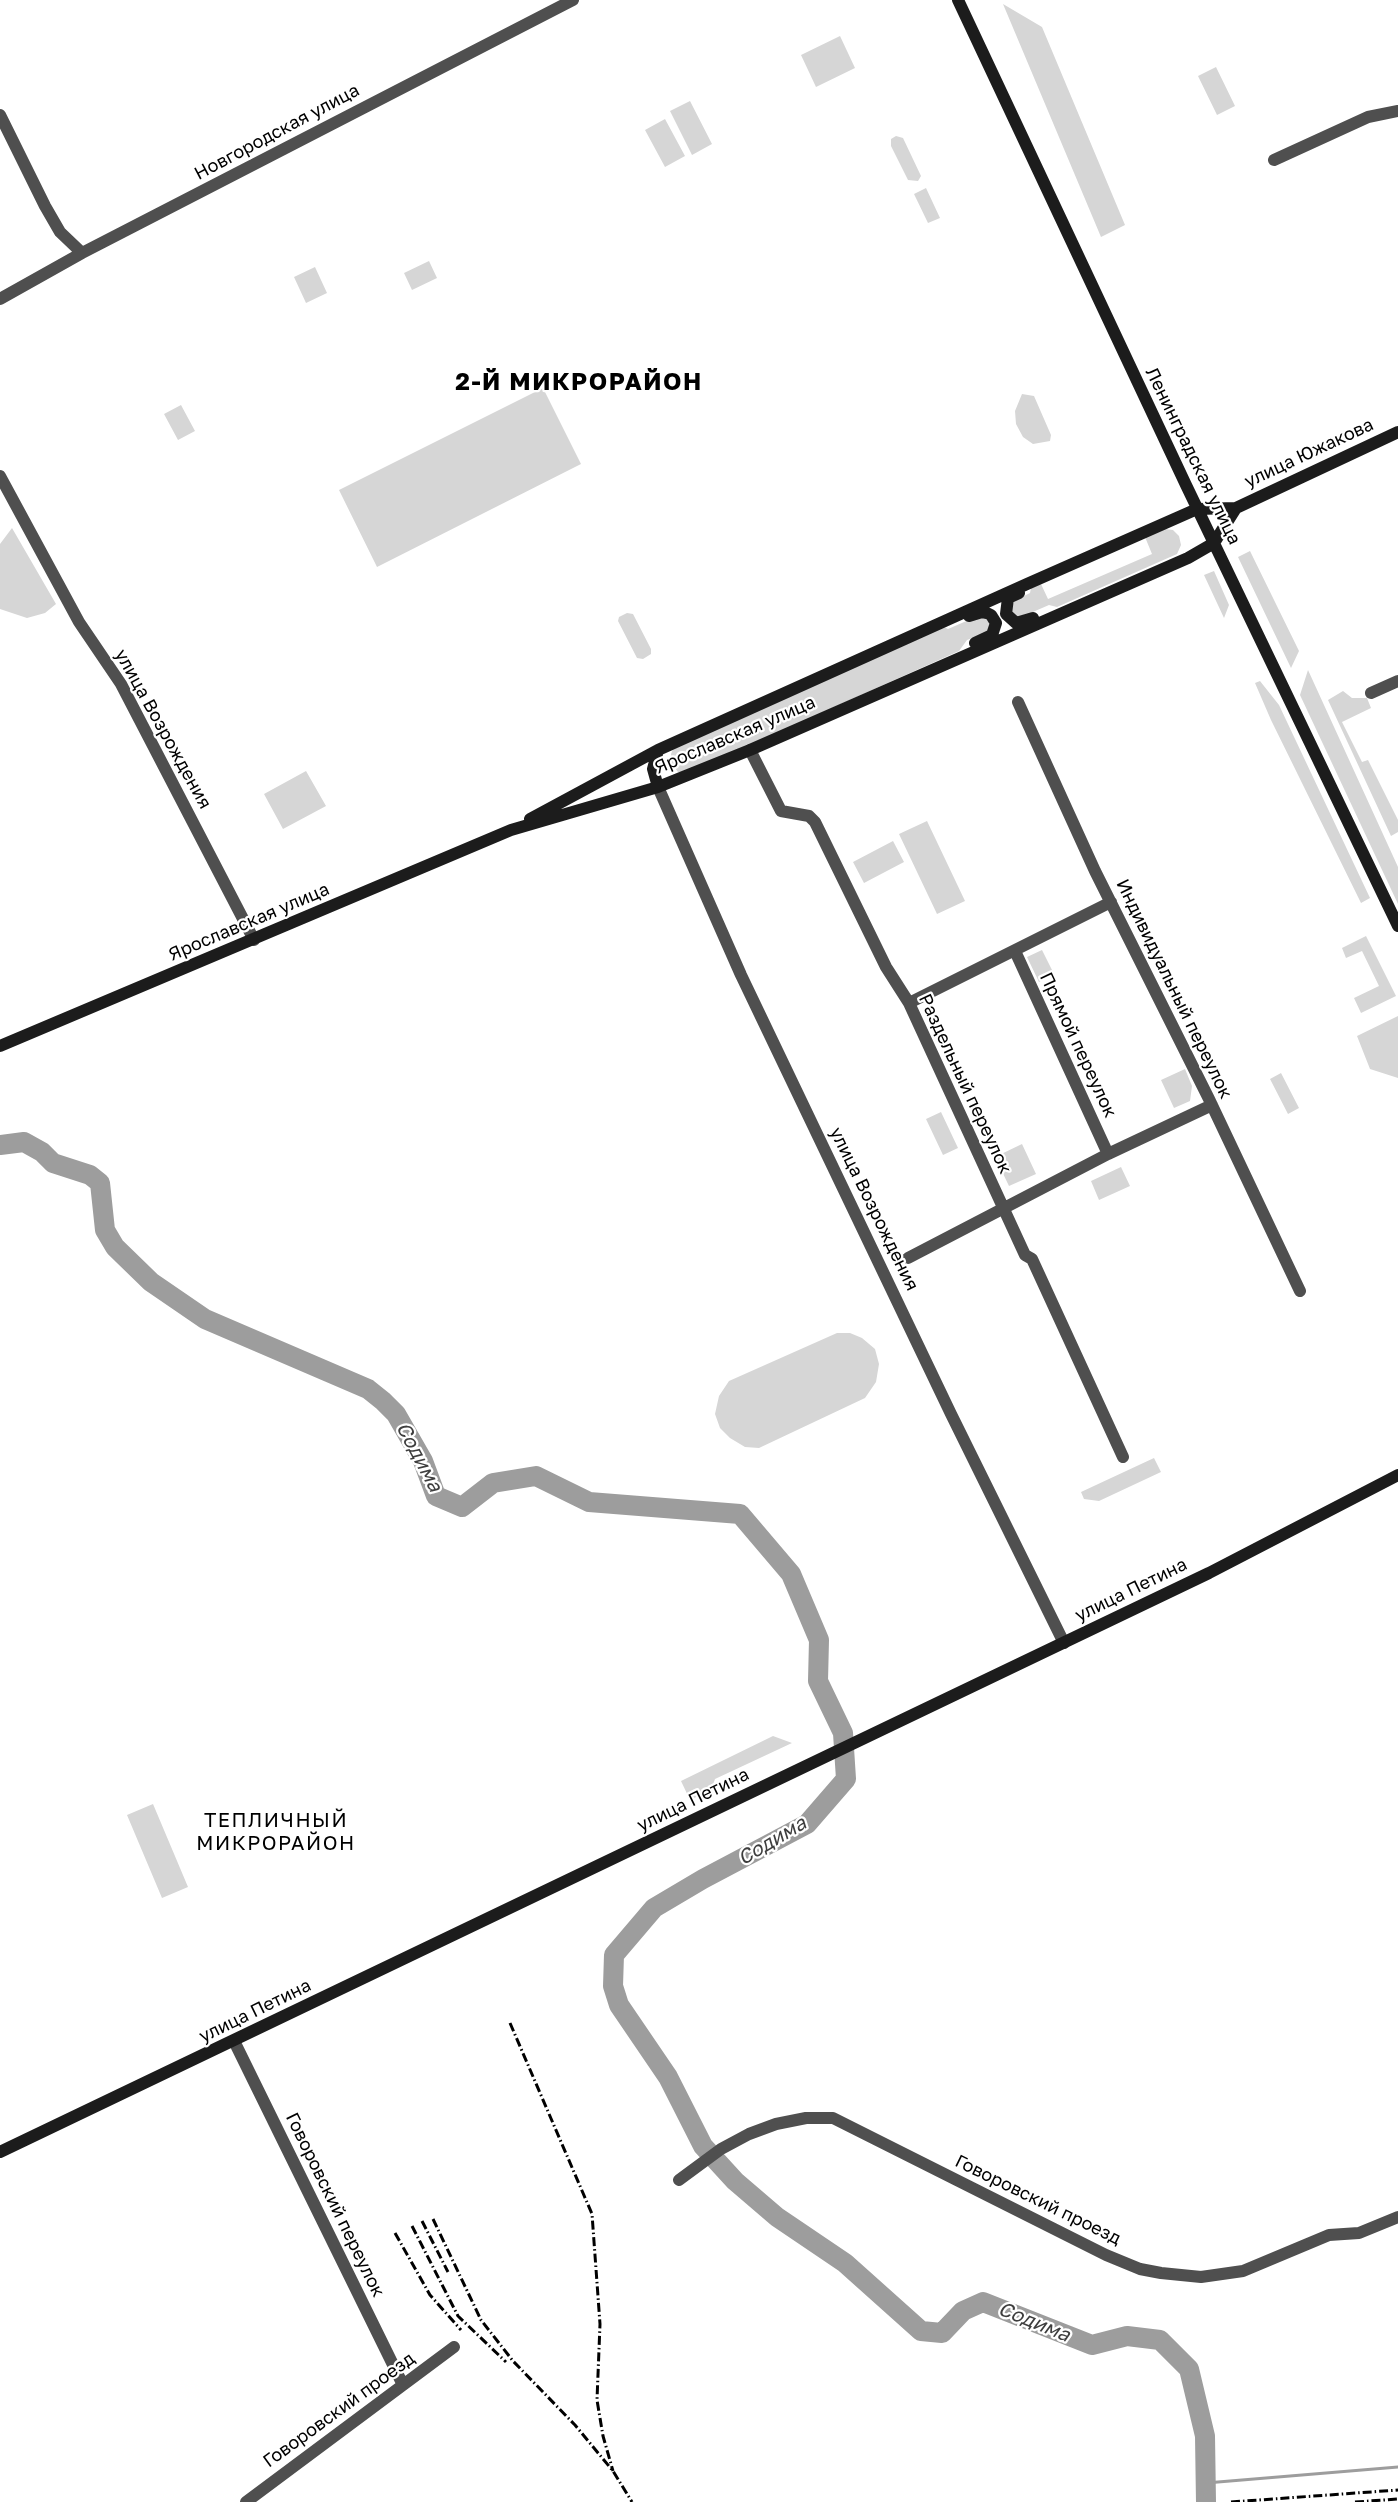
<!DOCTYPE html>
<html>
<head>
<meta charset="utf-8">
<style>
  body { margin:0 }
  canvas { display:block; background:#fff }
</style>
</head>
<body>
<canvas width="1398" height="2502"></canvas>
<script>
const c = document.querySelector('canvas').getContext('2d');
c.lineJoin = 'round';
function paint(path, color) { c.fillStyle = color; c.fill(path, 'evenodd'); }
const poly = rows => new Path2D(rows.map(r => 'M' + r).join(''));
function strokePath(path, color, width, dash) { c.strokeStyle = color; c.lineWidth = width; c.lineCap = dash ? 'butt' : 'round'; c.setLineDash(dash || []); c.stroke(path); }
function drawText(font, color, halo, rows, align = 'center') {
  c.font = font + ' "Golos Text",sans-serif'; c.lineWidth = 4.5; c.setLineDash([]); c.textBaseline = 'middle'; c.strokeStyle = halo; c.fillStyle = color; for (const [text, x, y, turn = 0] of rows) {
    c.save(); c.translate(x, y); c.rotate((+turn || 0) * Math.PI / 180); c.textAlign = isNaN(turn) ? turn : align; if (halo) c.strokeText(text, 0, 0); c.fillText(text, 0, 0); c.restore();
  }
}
const green = poly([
  [1003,4,1042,27,1125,225,1101,237],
  [840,36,855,68,816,87,801,55],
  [1216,67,1235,106,1217,115,1198,76],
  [690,101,712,144,692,155,670,111],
  [665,119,685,156,665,167,645,130],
  [896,136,903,138,921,176,918,181,908,180,891,146,891,139],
  [926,188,940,218,928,223,914,194],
  [429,261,437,278,412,290,404,273],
  [315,267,327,293,306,303,294,277],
  [543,388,581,464,377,567,339,490],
  [1022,394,1034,396,1051,435,1050,441,1033,444,1023,437,1016,424,1015,411],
  [181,405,195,431,178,440,164,414],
  [12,528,56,604,45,613,27,618,0,609,0,544],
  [1165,529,1173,530,1179,536,1181,545,1177,554,1057,607,1049,605,1019,618,1011,611,1014,601,1030,593,1031,588,1041,584,1048,599,1152,554,1145,537],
  [1250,551,1299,651,1291,668,1238,557],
  [1214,571,1229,605,1224,618,1204,575],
  [627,613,633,614,651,649,651,654,643,659,637,658,618,621,619,617],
  [978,616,982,616,990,622,988,632,967,640,959,651,689,772,678,772,672,764,671,754,673,749,942,626,948,629],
  [1308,670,1398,867,1398,904,1300,695],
  [1260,681,1279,705,1370,898,1361,903,1271,720,1255,683],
  [1343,691,1352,698,1367,698,1371,708,1342,722,1362,762,1368,760,1398,820,1398,832,1391,836,1328,700],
  [306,771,326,806,283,829,264,794],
  [927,821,965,901,937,914,899,834],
  [893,841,904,862,864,883,853,862],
  [1366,936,1396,996,1361,1013,1354,998,1379,986,1362,951,1346,958,1342,948],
  [1042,950,1054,974,1039,982,1027,957],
  [1398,1016,1398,1078,1370,1069,1357,1036],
  [1185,1069,1192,1086,1190,1101,1174,1108,1161,1080],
  [1281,1073,1299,1108,1288,1114,1270,1079],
  [941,1112,958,1148,943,1155,926,1119],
  [1022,1144,1036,1174,1009,1186,995,1157],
  [1121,1167,1130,1186,1099,1200,1091,1181],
  [837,1333,850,1333,862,1338,875,1349,879,1364,876,1382,865,1398,759,1448,745,1447,730,1438,720,1428,715,1414,719,1396,729,1381],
  [1154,1458,1161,1472,1099,1501,1084,1499,1081,1492],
  [773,1736,792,1743,715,1779,711,1790,690,1800,681,1781],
  [153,1804,188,1887,162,1898,127,1815]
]);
const stream = poly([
  [1206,2483,1398,2467]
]);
const river = poly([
  [0,1145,24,1142,42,1152,53,1163,90,1175,100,1183,105,1230,115,1247,151,1282,205,1319,368,1389,383,1401,396,1414,423,1461,436,1496,462,1507,493,1483,536,1476,589,1502,740,1514,791,1574,819,1640,818,1681,843,1733,846,1779,807,1824,703,1879,654,1908,614,1955,613,1986,619,2005,668,2077,703,2146,735,2181,777,2217,845,2263,921,2331,942,2333,963,2311,983,2302,1092,2345,1127,2336,1160,2340,1189,2369,1205,2436,1206,2502]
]);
const street = poly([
  [0,115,45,206,60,232,82,253],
  [1274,160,1368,117,1398,111],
  [0,299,82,253,573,0],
  [0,476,79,622,121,684,254,940],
  [1371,693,1398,681],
  [1018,702,1095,871,1209,1099,1300,1291],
  [750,750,781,811,809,816,815,822,886,967,909,1003,1025,1255,1032,1259,1123,1457],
  [658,787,741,975,951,1414,1064,1643],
  [1015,951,1108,1154],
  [909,1003,1111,902],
  [908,1258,1108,1154,1212,1105],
  [234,2041,403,2385],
  [679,2180,721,2149,749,2134,776,2124,806,2118,833,2118,1106,2255,1140,2269,1161,2273,1201,2277,1243,2271,1329,2235,1359,2233,1398,2217],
  [246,2502,454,2347]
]);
const secondary = poly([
  [958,0,1186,485,1398,926],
  [1019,593,1008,598,1006,614,1016,623,1033,618],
  [969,616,982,612,987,613,991,615,996,623,992,635,975,643],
  [658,750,653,769,658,787],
  [530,819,658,750,1027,584,1197,509,1236,508,1398,432],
  [0,1046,511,830,658,787,750,750,1188,558,1214,543,1236,508],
  [0,2152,1209,1573,1398,1475]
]);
const rail = poly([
  [510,2023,592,2214,600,2324,597,2400,603,2436,613,2471],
  [433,2219,481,2320,513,2361,575,2425,613,2471,632,2502],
  [422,2221,448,2272],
  [412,2226,458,2316,506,2362],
  [395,2233,430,2295,461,2330],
  [1231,2502,1398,2490],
  [1355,2502,1398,2499]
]);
const streetNames = [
  ["Новгородская улица",277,132,-28],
  ["улица Южакова",1309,453,-25],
  ["Ленинградская улица",1193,456,64],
  ["улица Возрождения",163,729,61],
  ["Ярославская улица",735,735,-23],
  ["Ярославская улица",249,922,-23],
  ["Индивидуальный переулок",1174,989,64],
  ["Прямой переулок",1078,1045,65],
  ["Раздельный переулок",965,1084,65],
  ["улица Возрождения",874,1209,64],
  ["улица Петина",1131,1590,-26],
  ["улица Петина",693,1800,-26],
  ["улица Петина",255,2011,-26],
  ["Говоровский проезд",1038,2200,26],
  ["Говоровский переулок",335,2205,64],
  ["Говоровский проезд",339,2410,-36]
];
const waterNames = [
  ["Содима",419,1457,62],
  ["Содима",772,1841,-31],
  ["Содима",1034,2322,22]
];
const neighbourhoodNames = [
  ["ТЕПЛИЧНЫЙ",276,1821],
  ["МИКРОРАЙОН",276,1844]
];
const districtNames = [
  ["2-Й МИКРОРАЙОН",579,382]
];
paint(green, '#d6d6d6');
strokePath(stream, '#9d9d9d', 3);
strokePath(river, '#9d9d9d', 20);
strokePath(street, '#4f4f4f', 12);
strokePath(secondary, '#1c1c1c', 12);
strokePath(rail, '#000', 3, [9, 3, 1.5, 3]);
drawText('18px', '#000', '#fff', streetNames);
drawText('italic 20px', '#3e3e3e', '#fff', waterNames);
c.letterSpacing = '1.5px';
drawText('20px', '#000', '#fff', neighbourhoodNames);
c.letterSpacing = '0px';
c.letterSpacing = '1.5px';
drawText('bold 24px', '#000', '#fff', districtNames);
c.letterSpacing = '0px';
</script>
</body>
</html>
